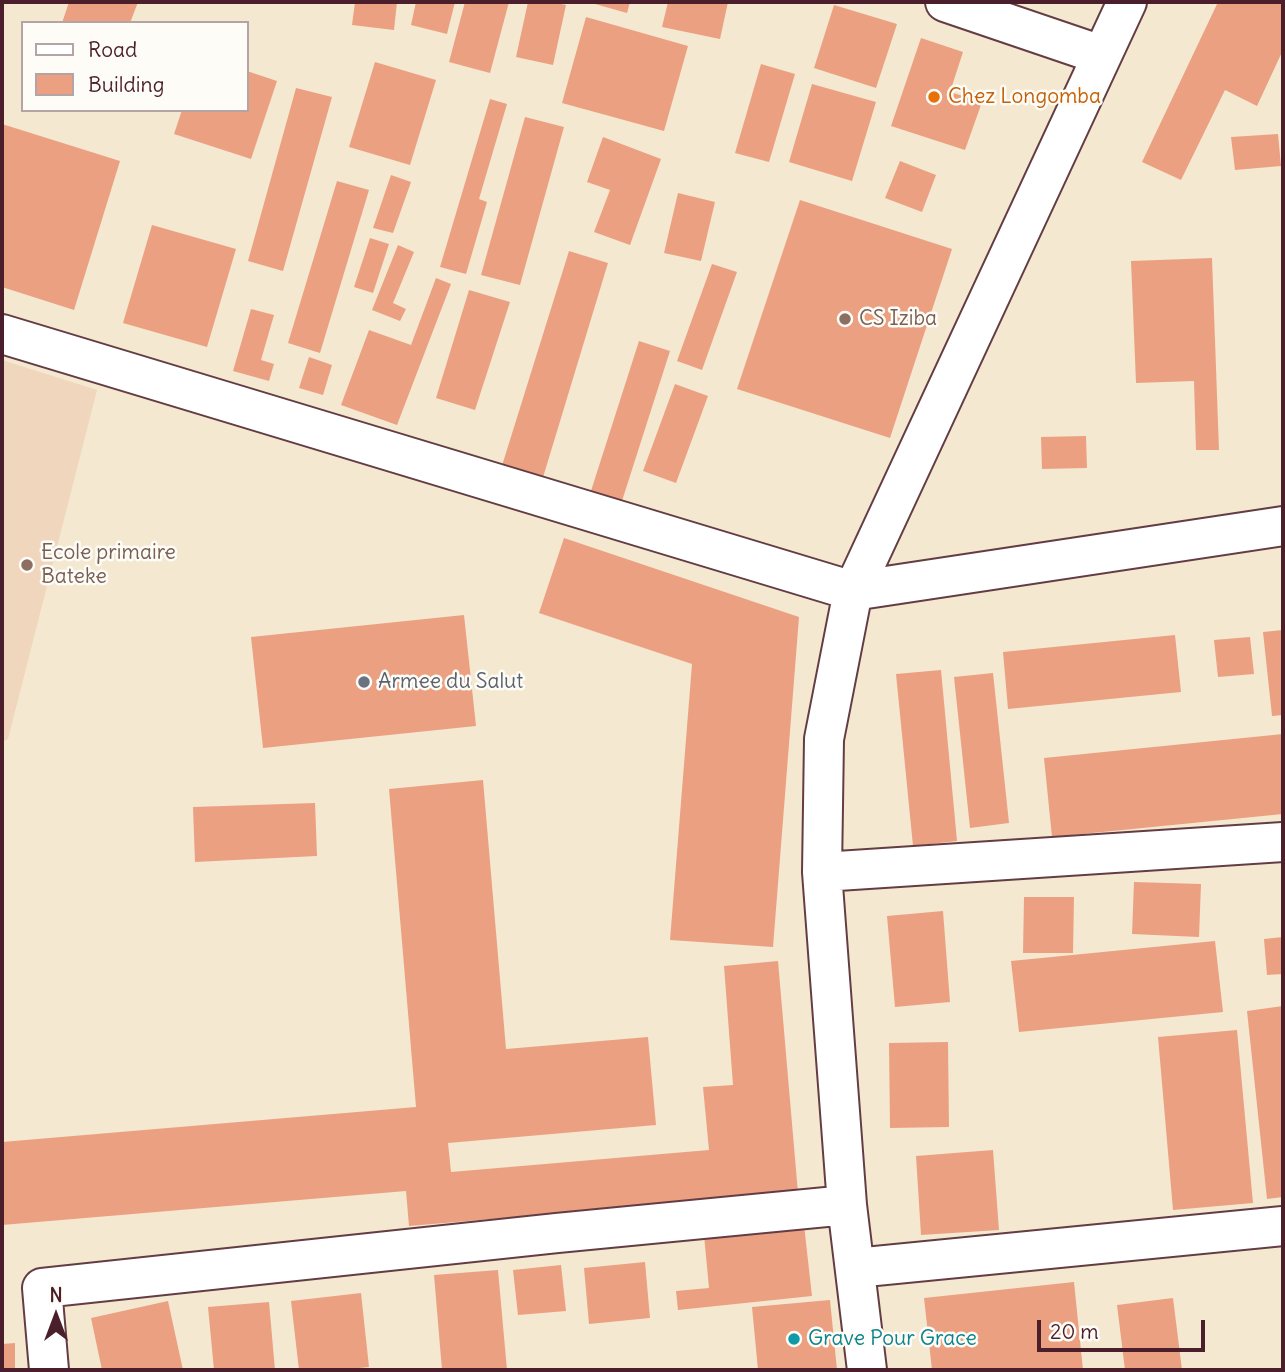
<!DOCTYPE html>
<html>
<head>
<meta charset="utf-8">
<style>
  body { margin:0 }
  #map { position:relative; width:1285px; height:1372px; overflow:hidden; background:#f4e8d0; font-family:Delius,sans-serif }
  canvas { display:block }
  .frame { position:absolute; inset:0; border:4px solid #4a1f2b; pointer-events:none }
  .legend { position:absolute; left:21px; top:21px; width:228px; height:91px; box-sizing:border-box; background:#fdfcf7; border:2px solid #b5a4a5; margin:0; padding:9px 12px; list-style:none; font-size:21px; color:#4a1f2b }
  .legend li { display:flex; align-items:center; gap:14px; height:35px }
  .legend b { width:35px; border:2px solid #b5a4a5 }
  .north { position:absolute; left:21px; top:1281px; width:70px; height:70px; -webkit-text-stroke:5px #fdfcf7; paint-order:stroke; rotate:0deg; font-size:19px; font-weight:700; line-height:28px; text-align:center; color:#4a1f2b }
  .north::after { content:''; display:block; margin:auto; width:24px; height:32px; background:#4a1f2b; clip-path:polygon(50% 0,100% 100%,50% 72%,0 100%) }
  .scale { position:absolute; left:1037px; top:1320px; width:168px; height:32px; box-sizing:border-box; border:4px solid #4a1f2b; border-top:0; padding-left:9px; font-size:21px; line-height:24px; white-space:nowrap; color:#4a1f2b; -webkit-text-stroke:5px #fdfcf7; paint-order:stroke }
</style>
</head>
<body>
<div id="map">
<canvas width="1285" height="1372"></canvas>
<div class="frame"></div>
<ul class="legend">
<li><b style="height:9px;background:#fff"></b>Road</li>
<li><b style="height:19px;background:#eca082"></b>Building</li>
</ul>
<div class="north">N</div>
<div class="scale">20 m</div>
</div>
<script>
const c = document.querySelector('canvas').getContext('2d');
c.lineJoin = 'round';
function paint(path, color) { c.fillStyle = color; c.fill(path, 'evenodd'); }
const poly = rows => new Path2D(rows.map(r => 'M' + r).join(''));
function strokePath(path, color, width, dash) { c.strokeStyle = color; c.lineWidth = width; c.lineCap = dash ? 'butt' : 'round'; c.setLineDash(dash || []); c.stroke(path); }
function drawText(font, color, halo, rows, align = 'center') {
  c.font = font + ' Delius,sans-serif'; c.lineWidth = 5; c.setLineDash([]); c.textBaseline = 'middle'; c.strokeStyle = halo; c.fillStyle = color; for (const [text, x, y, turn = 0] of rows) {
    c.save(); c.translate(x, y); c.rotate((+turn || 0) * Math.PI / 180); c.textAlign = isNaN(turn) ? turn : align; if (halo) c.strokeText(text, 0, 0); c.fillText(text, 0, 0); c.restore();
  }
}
const built = poly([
  [2,360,97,390,8,739,2,742]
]);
const building = poly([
  [69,2,138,2,130,23,62,23],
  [355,2,397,2,394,30,352,25],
  [416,2,455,2,447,34,411,25],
  [465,2,509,2,490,73,449,62],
  [528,2,552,2,566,5,553,65,516,57],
  [588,2,630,2,627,13],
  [668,2,728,2,720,39,662,27],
  [1218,2,1283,2,1283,50,1257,106,1225,90,1181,180,1142,162],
  [834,5,897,24,876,88,814,68],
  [586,17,688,46,664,131,562,103],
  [921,38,963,52,950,92,982,102,965,150,891,126],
  [375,62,436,80,410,165,349,147],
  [761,64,795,74,769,162,735,153],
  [247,71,277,81,251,159,174,134,182,110,247,110],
  [812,84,876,102,852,181,789,162],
  [296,88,332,97,283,271,248,261],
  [490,99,507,104,479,199,487,202,466,274,440,267],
  [525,117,564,127,520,285,481,275],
  [2,124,120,161,74,310,2,287],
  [1278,134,1281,166,1235,170,1231,137],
  [603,137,661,159,630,245,594,232,610,190,587,182],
  [900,161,936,175,922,212,885,198],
  [391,175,411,182,393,233,373,228],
  [337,181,369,190,320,353,288,343],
  [678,193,715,202,701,261,664,253],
  [800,200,952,249,890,438,737,389],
  [152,225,236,249,207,347,123,323],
  [370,238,389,244,373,293,354,287],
  [398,245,414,252,393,303,406,309,400,321,372,310],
  [569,251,608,263,541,484,500,472],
  [1212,258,1219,450,1196,450,1194,381,1136,383,1131,261],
  [712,264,737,272,702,370,677,361],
  [436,278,451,284,397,425,341,405,369,330,411,345],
  [469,290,510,302,475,410,436,398],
  [251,309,274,315,261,360,274,364,269,381,233,371],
  [639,341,670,351,621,504,590,494],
  [309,357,332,365,323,395,299,388],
  [675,384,708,396,676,483,643,471],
  [1086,436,1087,468,1042,469,1041,437],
  [564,538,799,617,773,947,670,940,692,664,539,613],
  [464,615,476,726,263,748,251,637],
  [1283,630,1283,715,1272,716,1263,632],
  [1175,635,1181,692,1008,709,1003,652],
  [1250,637,1254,674,1218,677,1214,640],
  [941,670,957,841,913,846,896,674],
  [993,673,1009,823,970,828,954,677],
  [1283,734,1283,814,1052,837,1044,758],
  [483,780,506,1049,648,1037,656,1125,448,1143,451,1172,709,1150,703,1087,733,1085,724,966,778,961,798,1193,409,1226,406,1191,2,1225,2,1142,416,1107,389,789],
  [315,803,317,856,195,862,193,807],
  [1134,882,1201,884,1199,937,1132,934],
  [1024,897,1074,897,1073,953,1023,953],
  [943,911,950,1002,895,1007,887,916],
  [1283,937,1283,974,1267,975,1264,939],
  [1215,941,1223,1012,1019,1032,1011,961],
  [1283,1006,1283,1197,1267,1199,1247,1011],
  [1237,1030,1253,1203,1173,1210,1158,1037],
  [948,1042,949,1127,890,1128,889,1043],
  [993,1150,999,1230,921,1235,916,1156],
  [804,1225,812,1296,678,1310,676,1291,709,1288,704,1235],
  [645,1262,650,1318,589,1324,584,1268],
  [561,1265,566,1311,518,1315,513,1270],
  [498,1270,507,1370,442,1370,434,1275],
  [1074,1282,1083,1370,932,1370,924,1298],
  [361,1293,369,1367,340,1370,299,1370,291,1301],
  [1173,1298,1182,1370,1125,1370,1117,1305],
  [830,1300,837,1370,758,1370,752,1307],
  [168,1301,183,1370,102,1370,91,1318],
  [269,1302,275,1370,214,1370,208,1307],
  [15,1343,15,1370,2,1370,2,1344]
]);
const minor = poly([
  [945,2,1101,55],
  [2,334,853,591,1283,526],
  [822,872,1283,842],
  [855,1268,1283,1226],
  [49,1370,42,1288,557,1233,847,1205],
  [867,1370,847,1205,822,872,824,739,853,591,1127,2]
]);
const markers = [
  [934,97,7,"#e8710a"],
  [845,319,7,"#8d6e63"],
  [27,565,7,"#8d6e63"],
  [364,682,7,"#6b7280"],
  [794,1339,7,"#0f9aa8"]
];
const foodNames = [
  ["Chez Longomba",948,97]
];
const educationNames = [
  ["CS Iziba",859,319],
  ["Ecole primaire",41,553],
  ["Bateke",41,577]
];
const worshipNames = [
  ["Armee du Salut",378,682]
];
const cultureNames = [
  ["Grave Pour Grace",808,1339]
];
paint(built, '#f0d6bc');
paint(building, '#eca082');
strokePath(minor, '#643d44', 42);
strokePath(minor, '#fff', 38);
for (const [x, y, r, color] of markers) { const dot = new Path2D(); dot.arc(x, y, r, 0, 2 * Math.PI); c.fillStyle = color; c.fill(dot); strokePath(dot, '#fdfcf7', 2.5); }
drawText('21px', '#c56008', '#fdfcf7', foodNames, 'left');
drawText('21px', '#785e54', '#fdfcf7', educationNames, 'left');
drawText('21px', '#5b616d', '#fdfcf7', worshipNames, 'left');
drawText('21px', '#0d838f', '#fdfcf7', cultureNames, 'left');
</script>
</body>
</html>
